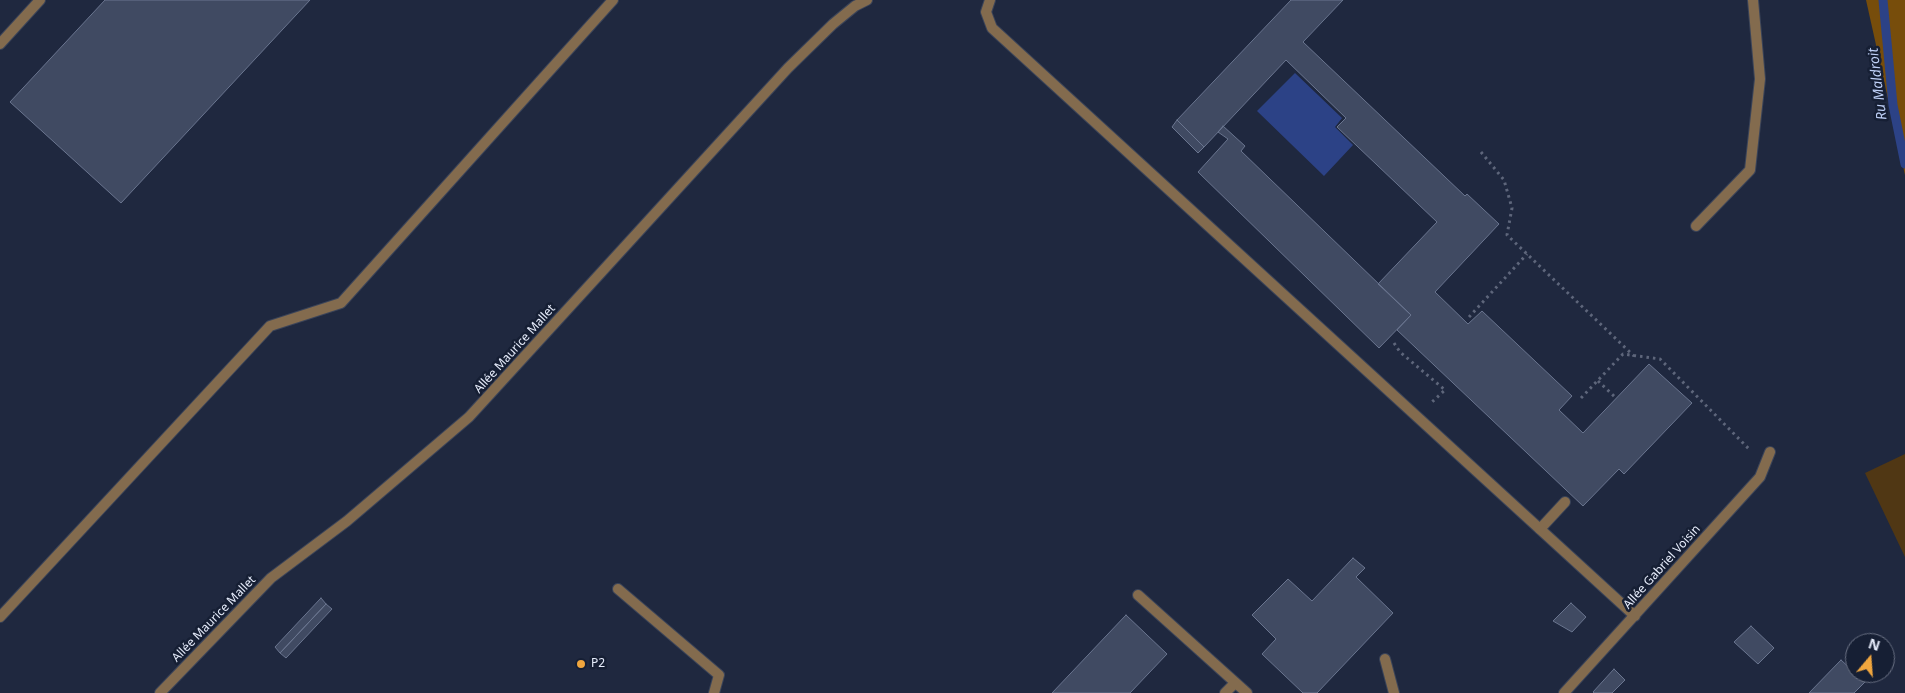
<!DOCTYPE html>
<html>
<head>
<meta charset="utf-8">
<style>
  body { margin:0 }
  #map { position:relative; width:1905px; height:693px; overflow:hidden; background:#1f283f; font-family:"Noto Sans",sans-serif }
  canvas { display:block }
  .north { position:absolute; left:1845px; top:633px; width:50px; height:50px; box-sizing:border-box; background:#161f34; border:1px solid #6a7184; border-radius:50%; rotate:18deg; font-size:14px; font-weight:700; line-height:20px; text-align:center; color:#e7edfc }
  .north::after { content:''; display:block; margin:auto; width:18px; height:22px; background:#f0a63e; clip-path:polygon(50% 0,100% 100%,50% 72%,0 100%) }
</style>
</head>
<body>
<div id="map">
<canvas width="1905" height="693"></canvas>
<div class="north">N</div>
</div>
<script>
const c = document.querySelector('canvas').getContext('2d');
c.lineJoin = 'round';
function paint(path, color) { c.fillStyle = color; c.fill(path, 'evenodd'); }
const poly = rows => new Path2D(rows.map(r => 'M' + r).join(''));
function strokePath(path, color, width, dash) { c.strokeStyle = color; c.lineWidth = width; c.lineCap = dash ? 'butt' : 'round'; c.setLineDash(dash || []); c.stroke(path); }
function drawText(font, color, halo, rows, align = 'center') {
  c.font = font + ' "Noto Sans",sans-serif'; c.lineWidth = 5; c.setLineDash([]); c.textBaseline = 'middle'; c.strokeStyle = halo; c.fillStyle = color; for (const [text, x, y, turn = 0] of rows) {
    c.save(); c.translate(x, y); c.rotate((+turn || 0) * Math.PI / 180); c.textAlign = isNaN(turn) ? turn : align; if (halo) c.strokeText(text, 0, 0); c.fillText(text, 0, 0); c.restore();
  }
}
const green = poly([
  [1905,454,1905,557,1865,473]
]);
const forest = poly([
  [1866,0,1905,0,1905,175]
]);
const water = poly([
  [1295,73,1342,118,1335,127,1353,145,1324,176,1257,111]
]);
const stream = poly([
  [1883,0,1893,105,1905,164]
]);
const building = poly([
  [105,0,310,0,121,203,10,102,105,0],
  [1291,0,1343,0,1303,42,1465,196,1467,194,1499,224,1435,292,1468,324,1482,311,1572,396,1559,410,1583,433,1649,364,1692,403,1624,474,1619,469,1583,506,1397,330,1411,315,1378,284,1437,222,1337,127,1346,118,1286,60,1204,147,1177,120,1291,0],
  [1177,120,1204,147,1198,153,1172,127,1177,120],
  [1223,126,1245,146,1241,151,1411,315,1379,348,1198,172,1228,139,1218,132,1223,126],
  [1353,558,1365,568,1356,577,1393,613,1317,693,1303,693,1262,654,1276,639,1252,615,1288,579,1312,601,1353,558],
  [321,598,326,604,280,653,275,647,321,598],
  [1571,603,1586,617,1572,632,1553,621,1571,603],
  [326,604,332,609,286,658,280,653,326,604],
  [1126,615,1167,654,1130,693,1052,693,1126,615],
  [1751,626,1774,648,1758,664,1734,642,1751,626],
  [1841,660,1865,682,1854,693,1809,693,1841,660],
  [1614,669,1625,680,1612,693,1594,693,1593,692,1614,669]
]);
const path = poly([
  [1481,152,1504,180,1512,208,1507,235,1634,356],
  [1469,317,1527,254],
  [1394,343,1400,352,1445,390,1432,402],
  [1598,381,1616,398],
  [1581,398,1623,354,1660,359,1750,450]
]);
const service = poly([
  [1696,226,1750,170,1760,79,1753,0],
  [1540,529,1565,502],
  [618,589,719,675,714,693],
  [1138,595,1247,693],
  [0,617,270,326,341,303,613,0],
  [1385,659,1394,693],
  [1225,693,1235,683]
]);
const minor = poly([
  [990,0,986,12,992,28,1635,616],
  [0,44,40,0],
  [160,693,271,578,347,521,469,417,788,68,833,24,855,6,867,0],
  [1564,693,1760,477,1770,452]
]);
const markers = [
  [581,664,5,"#f0a63e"]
];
const streetNames = [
  ["Allée Maurice Mallet",515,349,-48],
  ["Allée Gabriel Voisin",1662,567,-48],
  ["Allée Maurice Mallet",214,619,-46]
];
const poiNames = [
  ["P2",591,664]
];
const waterNames = [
  ["Ru Maldroit",1878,84,-97]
];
paint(green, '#503714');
paint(forest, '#774d0b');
paint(water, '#2c4286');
strokePath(stream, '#2c4286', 9);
paint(building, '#404a62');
strokePath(building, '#6a758f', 1);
strokePath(service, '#3b4459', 12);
strokePath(minor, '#3b4459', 12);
strokePath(path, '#5e667b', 3, [2.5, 4]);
strokePath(service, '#836b4e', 10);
strokePath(minor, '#836b4e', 10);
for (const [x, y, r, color] of markers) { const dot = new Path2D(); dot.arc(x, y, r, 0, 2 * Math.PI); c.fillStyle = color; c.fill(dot); strokePath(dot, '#161f34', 2); }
drawText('12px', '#e7edfc', '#161f34', streetNames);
drawText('12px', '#e7edfc', '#161f34', poiNames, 'left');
drawText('italic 14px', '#bfd0f7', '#161f34', waterNames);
</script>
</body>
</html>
